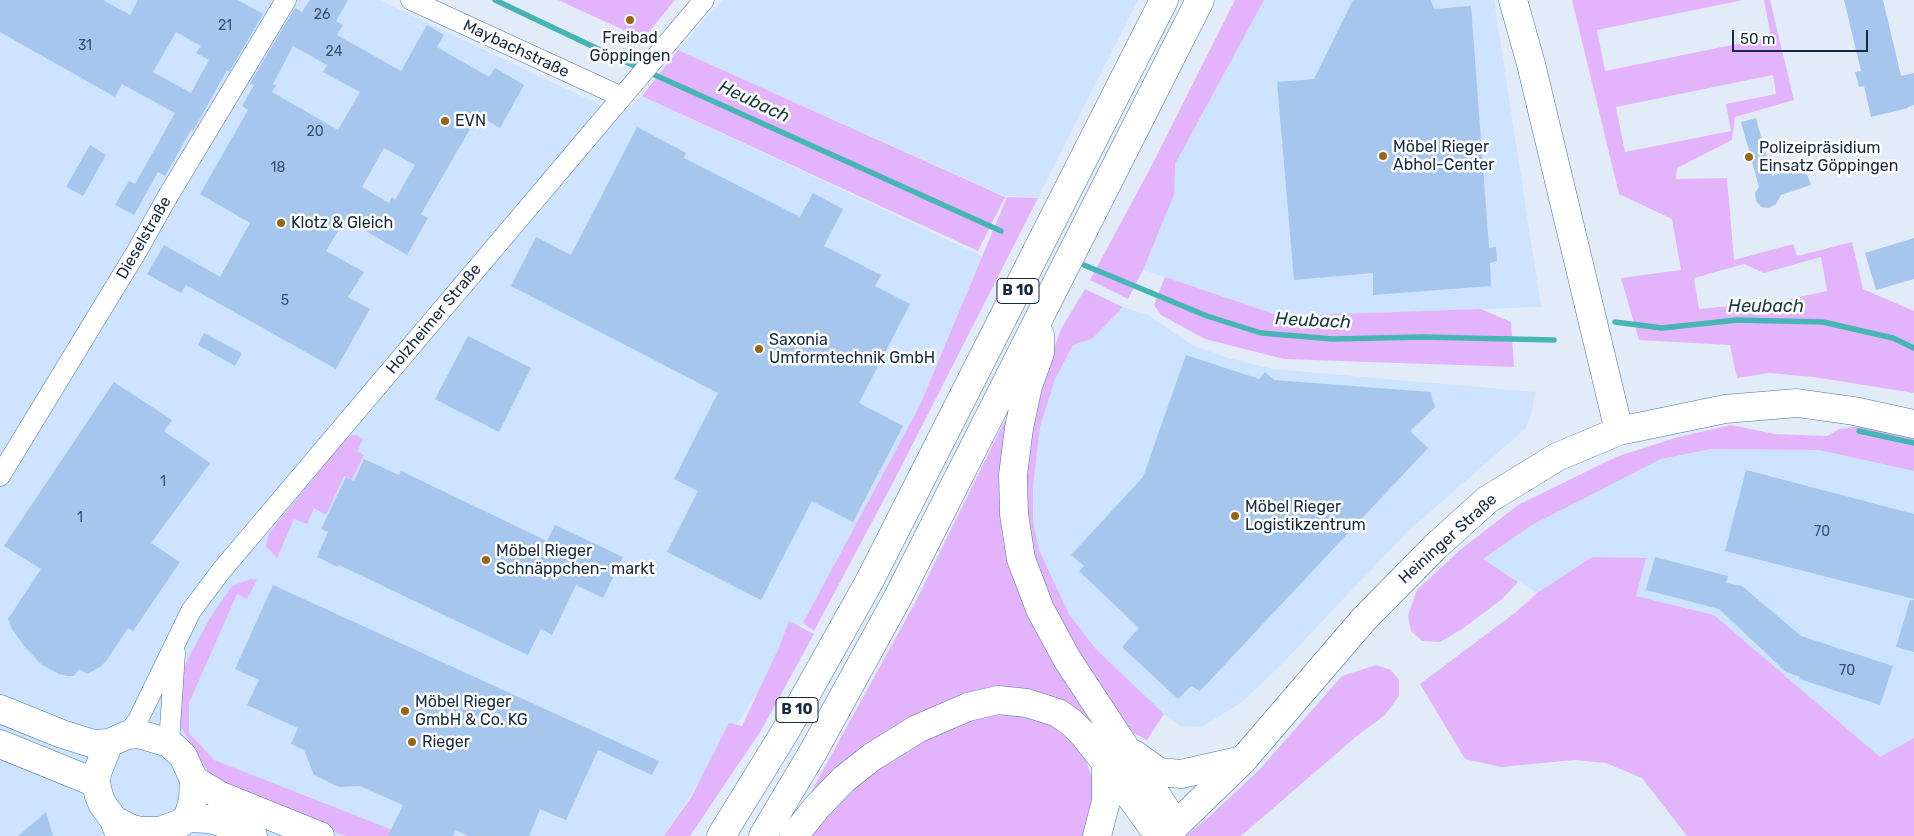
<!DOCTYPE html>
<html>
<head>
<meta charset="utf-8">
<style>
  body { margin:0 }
  #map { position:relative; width:1914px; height:836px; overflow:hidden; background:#e2ecf9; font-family:Rubik,sans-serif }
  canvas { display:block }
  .scale { position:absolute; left:1732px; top:30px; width:136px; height:22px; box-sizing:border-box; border:2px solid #152940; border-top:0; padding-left:6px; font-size:15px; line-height:18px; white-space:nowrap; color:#152940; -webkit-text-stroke:4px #fff; paint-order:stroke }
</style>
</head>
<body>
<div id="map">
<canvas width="1914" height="836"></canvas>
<div class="scale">50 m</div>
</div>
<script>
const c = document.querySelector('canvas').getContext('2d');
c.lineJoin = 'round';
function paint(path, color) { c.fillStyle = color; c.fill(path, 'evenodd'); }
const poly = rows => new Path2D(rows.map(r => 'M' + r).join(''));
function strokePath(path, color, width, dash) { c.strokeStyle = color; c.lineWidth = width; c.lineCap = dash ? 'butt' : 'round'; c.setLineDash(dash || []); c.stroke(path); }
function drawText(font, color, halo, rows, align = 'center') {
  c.font = font + ' Rubik,sans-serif'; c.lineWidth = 5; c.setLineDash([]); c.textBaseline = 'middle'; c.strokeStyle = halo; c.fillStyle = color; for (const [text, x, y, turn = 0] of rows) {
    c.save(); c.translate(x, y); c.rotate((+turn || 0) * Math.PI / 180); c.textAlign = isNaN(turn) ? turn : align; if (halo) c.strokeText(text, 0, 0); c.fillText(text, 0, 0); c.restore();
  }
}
const built = poly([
  [0,0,379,0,596,103,618,117,642,96,982,256,920,405,803,623,664,836,0,836],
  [722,0,1138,0,1038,198,1005,196,678,50],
  [1264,0,1494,0,1541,307,1280,316,1143,270,1174,195,1174,164],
  [1123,307,1148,315,1192,345,1225,357,1273,369,1535,392,1532,411,1526,428,1406,533,1277,669,1242,702,1202,727,1181,726,1164,714,1095,648,1069,614,1039,550,1033,521,1033,487,1040,427,1055,379,1073,345,1092,339],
  [1711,449,1819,450,1914,471,1914,738,1880,757,1714,615,1636,596,1646,559,1592,557,1537,593,1483,559,1532,525,1661,459]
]);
const green = poly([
  [558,0,675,0,643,39],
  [1235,0,1264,0,1175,164,1174,195,1143,270,1128,299,1090,280,1152,165],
  [1572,0,1743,0,1597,30,1605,71,1771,37,1764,0,1770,0,1794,100,1735,117,1732,140,1677,168,1676,179,1727,178,1734,260,1793,244,1797,256,1852,242,1863,289,1914,311,1914,393,1814,377,1769,373,1737,378,1730,345,1639,340,1621,278,1681,270,1672,219,1619,194],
  [1773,75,1776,94,1726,104,1731,131,1625,152,1616,107],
  [1821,257,1827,291,1780,301,1699,309,1694,278,1744,264,1764,273],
  [678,50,1005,197,978,251,642,96],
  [1007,197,1038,198,897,475,814,631,803,623,920,405],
  [1165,277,1280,316,1481,309,1511,322,1514,367,1284,359,1205,339,1161,315,1154,305],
  [1085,289,1123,307,1092,339,1073,345,1055,379,1040,427,1033,487,1033,521,1039,550,1069,614,1095,648,1164,714,1147,740,1132,732,1069,640,1038,582,1020,496,1038,393,1061,329],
  [1005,420,1009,425,1006,522,1125,763,1084,726,984,691,949,700,905,723,805,803,916,601],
  [1731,425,1775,434,1827,436,1839,429,1868,425,1914,436,1914,471,1819,450,1711,449,1661,459,1532,525,1483,559,1518,582,1502,599,1462,629,1440,642,1422,641,1411,631,1408,616,1417,590,1460,550,1518,505,1616,457,1678,437],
  [357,435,363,439,357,451,364,455,352,479,344,476,326,515,314,508,307,524,294,519,277,558,266,546,269,533,343,442,350,436],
  [1592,557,1646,558,1636,596,1714,615,1880,757,1914,738,1914,836,1687,836,1642,778,1606,763,1574,760,1501,767,1465,759,1420,684,1516,612,1537,593],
  [251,579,257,580,247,599,237,594,189,703,189,733,214,760,408,836,345,836,255,799,218,782,207,770,178,722,179,694,186,663,210,618,232,586],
  [789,621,814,634,762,729,690,836,664,836,692,796,729,723,742,726,778,650],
  [1376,665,1391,670,1399,680,1399,696,1385,715,1358,735,1241,836,1186,836,1211,815,1260,769,1342,676],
  [999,711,1035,717,1068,734,1085,758,1095,786,1089,827,1083,836,806,836,842,793,895,753,952,723]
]);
const stream = poly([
  [495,0,615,57,1001,231],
  [1084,265,1207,316,1261,333,1333,339,1423,337,1554,340],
  [1615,322,1662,328,1737,320,1823,322,1893,338,1914,348],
  [1859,431,1914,443]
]);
const building = poly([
  [0,0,103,0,130,15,138,0,238,0,263,14,229,72,227,70,193,131,191,130,165,176,158,172,134,215,115,205,129,181,135,184,175,113,122,84,115,97,0,32],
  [176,32,201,46,196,53,209,60,191,93,153,72],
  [310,0,348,0,336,21,343,25,337,35,401,71,427,25,444,35,437,47,489,77,495,68,524,85,500,128,478,115,421,214,428,218,407,255,349,221,348,223,344,221,326,251,364,272,348,297,370,309,336,369,186,285,181,293,147,274,164,245,220,277,250,223,200,194,248,110,242,106,254,85,250,83,295,8,302,12],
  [293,46,327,65,323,72,360,92,338,130,272,92,276,85,273,84],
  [384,148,415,165,395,200,392,197,389,203,362,187],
  [1353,0,1431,0,1434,9,1471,6,1489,248,1496,247,1497,261,1490,263,1491,286,1373,295,1373,273,1294,280,1277,82,1314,79],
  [1844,0,1883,0,1901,76,1914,73,1914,105,1908,107,1908,108,1871,117,1864,86,1859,87,1855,72,1861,71],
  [1756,118,1772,176,1804,166,1811,185,1781,195,1776,204,1769,208,1761,207,1756,201,1755,193,1759,187,1741,122],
  [637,127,686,153,684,158,800,217,813,193,843,209,824,246,881,275,875,286,910,304,859,403,903,426,853,522,812,501,761,600,667,552,698,491,674,479,718,393,511,286,536,237,571,255],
  [90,145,106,155,83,196,66,187],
  [1914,238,1914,279,1876,290,1865,253],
  [204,333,242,353,235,366,198,345],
  [468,336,531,368,499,432,435,399],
  [1186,355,1259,379,1265,372,1274,380,1430,392,1435,407,1410,431,1428,448,1200,691,1191,686,1178,699,1122,647,1139,628,1079,571,1084,566,1071,555,1143,477],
  [114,382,172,420,164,431,210,463,151,543,180,562,133,631,128,628,107,660,100,667,87,674,79,669,74,676,67,676,59,674,42,665,24,646,12,629,8,619,41,569,4,546],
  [364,459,399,475,401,471,547,541,555,525,623,557,603,598,576,585,552,635,541,629,528,655,339,565,338,567,317,557,328,532,321,529,346,477,354,481],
  [1746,470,1914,514,1914,599,1725,551],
  [1655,557,1728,576,1726,583,1742,586,1801,636,1893,666,1880,705,1799,679,1800,677,1786,672,1719,609,1646,590],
  [273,585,659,761,652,775,598,750,566,820,540,809,529,836,468,836,456,830,453,836,388,836,403,805,360,786,339,787,314,775,304,750,291,744,298,728,247,705,259,680,235,669],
  [1910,600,1914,600,1914,652,1896,647],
  [46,812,53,836,18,836]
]);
const street = poly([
  [411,0,622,97],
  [0,476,137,251,168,196,286,0],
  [127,735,138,720,191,611,221,571,704,0],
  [169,743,175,653]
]);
const secondary = poly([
  [1513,0,1531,64,1619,431],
  [0,709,62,734,94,744,109,743],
  [139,734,169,743,183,756,194,780,193,799,188,818,179,824,160,831,141,831,132,829,114,820,103,805,99,796,96,783,97,773,109,743,127,735,139,734],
  [0,744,96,783],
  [194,780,221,796,320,836],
  [188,818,209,819,227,824,253,836],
  [1161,836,1176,825,1243,760,1364,619,1435,547,1487,500,1557,457,1619,431,1725,409,1797,403,1854,411,1914,424]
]);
const highway = poly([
  [1040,335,1040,353,1028,386,1019,428,1013,475,1014,514,1021,559,1040,609,1067,659,1176,825],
  [1134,754,1159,772,1181,774,1243,760],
  [114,820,120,836],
  [159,836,160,831],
  [721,836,785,732,869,582,1164,0],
  [763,836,813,752,898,597,1200,0],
  [794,836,817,807,844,779,872,757,917,729,968,707,998,700,1027,703,1058,713,1072,723,1084,735,1106,763,1159,836],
  [1097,836,1106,801,1106,763]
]);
const markers = [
  [630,20,5,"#966616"],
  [445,121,5,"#966616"],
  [1383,156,5,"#966616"],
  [1749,157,5,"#966616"],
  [281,223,5,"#966616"],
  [759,349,5,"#966616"],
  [1235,516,5,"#966616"],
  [486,560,5,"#966616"],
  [405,711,5,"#966616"],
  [412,742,5,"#966616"]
];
const numberNames = [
  ["26",322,15],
  ["21",225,26],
  ["31",85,46],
  ["24",334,52],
  ["20",315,132],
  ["18",278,168],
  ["5",285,301],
  ["1",163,482],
  ["1",80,518],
  ["70",1822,532],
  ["70",1847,671]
];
const shields = [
  [1018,291,42],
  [797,710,42]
];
const shieldNames = [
  ["B 10",1018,291],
  ["B 10",797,710]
];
const poiNames = [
  ["Freibad",630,38,"center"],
  ["Göppingen",630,56,"center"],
  ["EVN",455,121],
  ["Möbel Rieger",1393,147],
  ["Abhol-Center",1393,165],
  ["Polizeipräsidium",1759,148],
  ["Einsatz Göppingen",1759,166],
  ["Klotz & Gleich",291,223],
  ["Saxonia",769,340],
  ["Umformtechnik GmbH",769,358],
  ["Möbel Rieger",1245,507],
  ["Logistikzentrum",1245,525],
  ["Möbel Rieger",496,551],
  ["Schnäppchen- markt",496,569],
  ["Möbel Rieger",415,702],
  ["GmbH & Co. KG",415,720],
  ["Rieger",422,742]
];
const streetNames = [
  ["Maybachstraße",516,49,25],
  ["Dieselstraße",144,238,-60],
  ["Holzheimer Straße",434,319,-50],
  ["Heininger Straße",1448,539,-42]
];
const waterNames = [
  ["Heubach",754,102,25],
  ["Heubach",1766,307],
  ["Heubach",1313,321,3]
];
paint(built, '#cde3ff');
paint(green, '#e3b4fb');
strokePath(stream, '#46b5b4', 5.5);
paint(building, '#a6c6ee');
strokePath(street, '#4574ac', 21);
strokePath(secondary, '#4574ac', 29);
strokePath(highway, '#4574ac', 29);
strokePath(street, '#fff', 20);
strokePath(secondary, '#fff', 28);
strokePath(highway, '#fff', 28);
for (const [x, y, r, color] of markers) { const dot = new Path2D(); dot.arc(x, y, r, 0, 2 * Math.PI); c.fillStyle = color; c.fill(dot); strokePath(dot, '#fff', 2); }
drawText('14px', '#39506c', null, numberNames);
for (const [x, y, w] of shields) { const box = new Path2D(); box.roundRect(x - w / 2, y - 12.5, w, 25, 4); c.fillStyle = '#fff'; c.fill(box); strokePath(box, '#152940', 1); }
drawText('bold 15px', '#152940', null, shieldNames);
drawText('16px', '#152940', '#fff', poiNames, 'left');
drawText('16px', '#152940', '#fff', streetNames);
drawText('italic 18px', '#1a3c3b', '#fff', waterNames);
</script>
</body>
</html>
